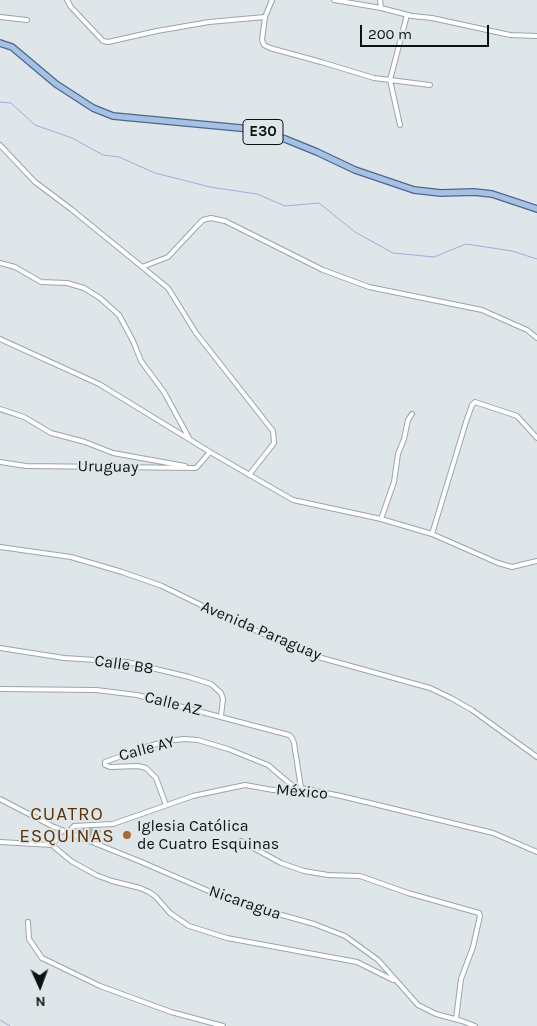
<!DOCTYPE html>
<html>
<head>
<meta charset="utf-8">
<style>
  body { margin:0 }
  #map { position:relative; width:537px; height:1026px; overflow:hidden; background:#dee6e9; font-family:Karla,sans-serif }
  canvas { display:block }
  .north { position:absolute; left:15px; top:961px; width:50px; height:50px; -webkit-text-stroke:4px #dee6e9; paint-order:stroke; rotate:178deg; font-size:14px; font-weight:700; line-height:20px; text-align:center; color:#0e1112 }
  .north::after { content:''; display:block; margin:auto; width:18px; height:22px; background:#0e1112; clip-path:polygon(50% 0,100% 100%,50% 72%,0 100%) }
  .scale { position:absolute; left:360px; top:25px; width:129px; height:22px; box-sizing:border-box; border:2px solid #0e1112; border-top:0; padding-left:6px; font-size:15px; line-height:18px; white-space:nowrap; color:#0e1112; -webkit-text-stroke:4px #dee6e9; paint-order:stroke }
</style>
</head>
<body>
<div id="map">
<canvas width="537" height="1026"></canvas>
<div class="north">N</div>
<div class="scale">200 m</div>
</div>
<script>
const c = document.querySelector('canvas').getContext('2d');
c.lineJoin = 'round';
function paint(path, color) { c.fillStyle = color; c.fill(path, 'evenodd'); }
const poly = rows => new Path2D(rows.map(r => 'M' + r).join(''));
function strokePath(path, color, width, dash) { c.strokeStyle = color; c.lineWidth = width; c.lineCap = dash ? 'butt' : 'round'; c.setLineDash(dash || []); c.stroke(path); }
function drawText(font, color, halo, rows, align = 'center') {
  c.font = font + ' Karla,sans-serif'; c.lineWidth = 4; c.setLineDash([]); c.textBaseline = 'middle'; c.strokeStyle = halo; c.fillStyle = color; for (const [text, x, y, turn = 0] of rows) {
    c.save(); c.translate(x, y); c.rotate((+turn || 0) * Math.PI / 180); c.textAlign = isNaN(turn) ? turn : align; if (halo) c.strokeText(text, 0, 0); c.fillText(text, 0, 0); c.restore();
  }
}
const green = poly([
  [83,827,101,830,99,840,81,836]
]);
const stream = poly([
  [0,102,11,103,35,125,72,138,103,155,119,157,155,173,210,187,257,194,285,206,319,203,355,232,393,253,434,257,466,244,512,251,537,259],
  [0,1020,10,1026]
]);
const minor = poly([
  [67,0,71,7,103,41,108,42,157,31,209,22,265,17,262,40,264,45,270,48,321,62,374,78,430,85],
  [334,0,381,8],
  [380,0,381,8,412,16,432,18,510,35,537,36],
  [0,17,27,20],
  [265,17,272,0],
  [400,125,390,80,407,15],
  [0,145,35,182,71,209,168,288,196,333,273,431,274,443,249,475],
  [0,263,15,267,41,282,67,283,84,288,100,298,119,315,133,341,141,361,164,392,189,438],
  [142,267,168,257,197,226,203,220,211,218,225,221,323,270,369,287,482,310,527,330,537,338],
  [0,339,99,384,210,452,293,500,381,519,432,534,498,563,512,567,537,561],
  [0,409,24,417,51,433,85,442,113,453,185,466],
  [0,462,26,466,195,468,197,467,210,452],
  [381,519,394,482,398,454,404,439,408,420,412,414],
  [432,534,466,422,472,405,475,402,517,416,537,438],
  [0,547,71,557,122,572,162,586,234,621,311,655,430,688,451,698,472,710,537,757],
  [0,648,64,658,127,662,189,677,211,684,221,693,223,699,221,716],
  [0,689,96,690,137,695,289,735,292,738,294,743,301,788],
  [0,799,52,826,139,861,232,901,314,924,345,936,378,960,418,1005,436,1014,462,1021,475,1026],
  [166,805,156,778,146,768,138,766,110,767,105,765,105,762,146,747,167,741,184,739,198,740,228,749,268,765,295,788],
  [68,833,74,826,113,824,193,796,245,785,273,790,301,788,341,796,493,833,537,852],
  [241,841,281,863,304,871,328,875,360,876,408,893,479,913,480,916,473,947,461,979,456,1019],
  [0,842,52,845,62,831],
  [52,845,71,861,96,875,112,881,140,888,149,892,155,896,170,913,189,926,227,938,357,962,393,980],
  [28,922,29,939,42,958,100,986,171,1012,223,1026]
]);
const primary = poly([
  [0,43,12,47,56,84,93,108,113,116,251,129,285,139,317,152,355,170,414,190,441,193,474,192,492,194,537,209]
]);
const markers = [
  [127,835,5,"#a96a31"]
];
const shields = [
  [263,132,40]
];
const shieldNames = [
  ["E30",263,132]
];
const streetNames = [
  ["Uruguay",108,467,1],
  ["Avenida Paraguay",261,631,23],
  ["Calle B8",124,665,8],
  ["Calle AZ",173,704,14],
  ["Calle AY",147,749,-15],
  ["México",302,792,5],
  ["Nicaragua",245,903,19]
];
const poiNames = [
  ["Iglesia Católica",137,826],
  ["de Cuatro Esquinas",137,844]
];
const quarterNames = [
  ["CUATRO",67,815],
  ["ESQUINAS",67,837]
];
paint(green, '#9bbfa8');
strokePath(stream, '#aaa7da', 1);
strokePath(minor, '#9da4a7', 6);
strokePath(primary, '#4a688e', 8);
strokePath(minor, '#fff', 4);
strokePath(primary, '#a6c1e3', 5.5);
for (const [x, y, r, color] of markers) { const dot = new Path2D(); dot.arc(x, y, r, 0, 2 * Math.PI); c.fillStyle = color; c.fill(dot); strokePath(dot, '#dee6e9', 2); }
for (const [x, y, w] of shields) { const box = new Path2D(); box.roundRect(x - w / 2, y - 12.5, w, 25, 4); c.fillStyle = '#dee6e9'; c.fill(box); strokePath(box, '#0e1112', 1); }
drawText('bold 15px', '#0e1112', null, shieldNames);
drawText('16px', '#0e1112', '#dee6e9', streetNames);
drawText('16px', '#0e1112', '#dee6e9', poiNames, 'left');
c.letterSpacing = '1px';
drawText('19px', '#5c3207', '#dee6e9', quarterNames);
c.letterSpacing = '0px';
</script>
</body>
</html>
